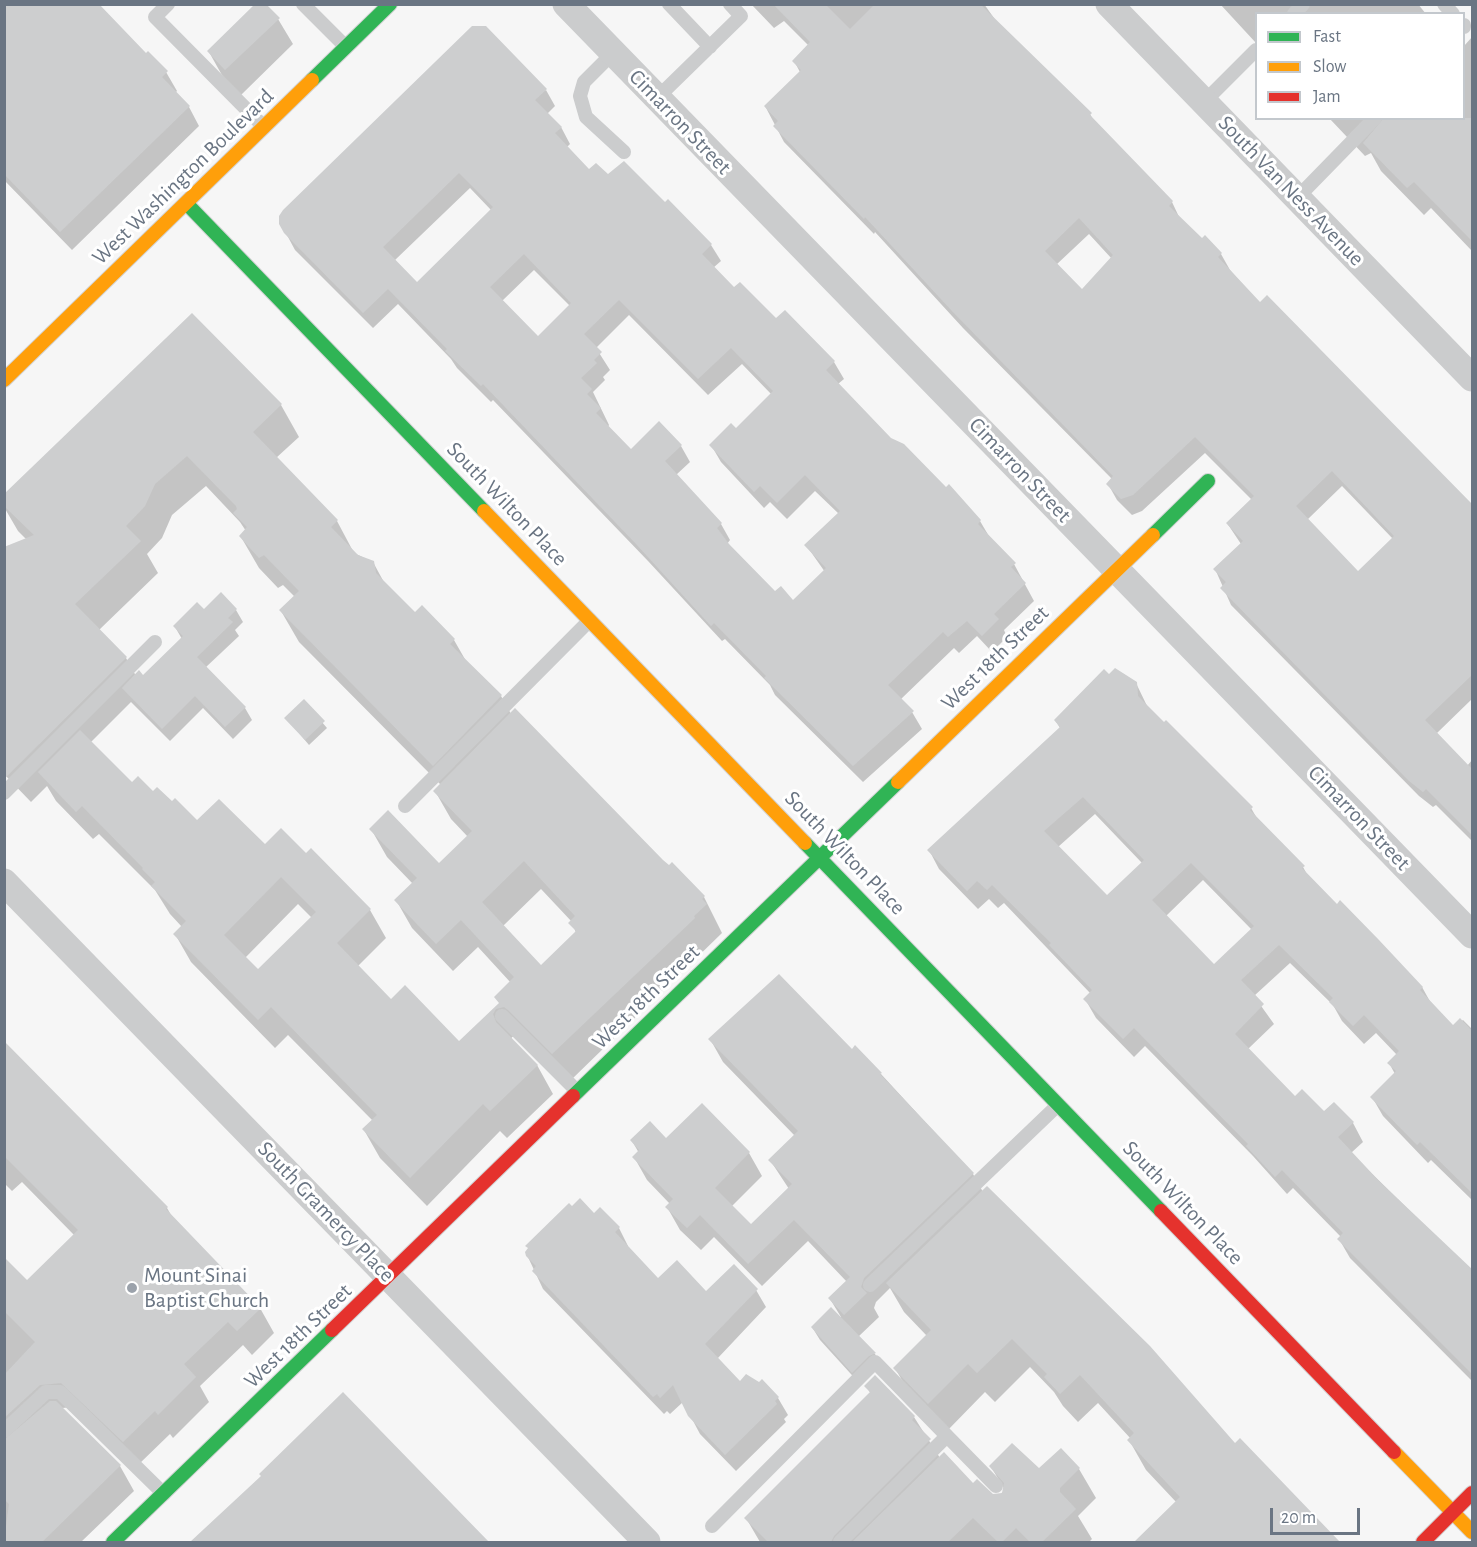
<!DOCTYPE html>
<html>
<head>
<meta charset="utf-8">
<style>
  body { margin:0 }
  #map { position:relative; width:1477px; height:1547px; overflow:hidden; background:#f6f6f6; font-family:"Alegreya Sans",sans-serif }
  canvas { display:block }
  .frame { position:absolute; inset:0; border:6px solid #6a7583; pointer-events:none }
  .legend { position:absolute; left:1255px; top:12px; width:210px; height:108px; box-sizing:border-box; background:#fff; border:2px solid #c3c8cd; margin:0; padding:8px 10px; list-style:none; font-size:18px; color:#6a7583 }
  .legend li { display:flex; align-items:center; gap:12px; height:30px }
  .legend b { width:30px; border:2px solid #c3c8cd }
  .scale { position:absolute; left:1270px; top:1508px; width:90px; height:27px; box-sizing:border-box; border:3px solid #6a7583; border-top:0; padding-left:8px; font-size:18px; line-height:21px; white-space:nowrap; color:#6a7583; -webkit-text-stroke:4px #fff; paint-order:stroke }
</style>
</head>
<body>
<div id="map">
<canvas width="1477" height="1547"></canvas>
<div class="frame"></div>
<ul class="legend">
<li><b style="height:8px;background:#30b455"></b>Fast</li>
<li><b style="height:8px;background:#ff9f0a"></b>Slow</li>
<li><b style="height:8px;background:#e5322d"></b>Jam</li>
</ul>
<div class="scale">20 m</div>
</div>
<script>
const c = document.querySelector('canvas').getContext('2d');
c.lineJoin = 'round';
function paint(path, color) { c.fillStyle = color; c.fill(path, 'evenodd'); }
const poly = rows => new Path2D(rows.map(r => 'M' + r).join(''));
function strokePath(path, color, width, dash) { c.strokeStyle = color; c.lineWidth = width; c.lineCap = dash ? 'butt' : 'round'; c.setLineDash(dash || []); c.stroke(path); }
function drawText(font, color, halo, rows, align = 'center') {
  c.font = font + ' "Alegreya Sans",sans-serif'; c.lineWidth = 6; c.setLineDash([]); c.textBaseline = 'middle'; c.strokeStyle = halo; c.fillStyle = color; for (const [text, x, y, turn = 0] of rows) {
    c.save(); c.translate(x, y); c.rotate((+turn || 0) * Math.PI / 180); c.textAlign = isNaN(turn) ? turn : align; if (halo) c.strokeText(text, 0, 0); c.fillText(text, 0, 0); c.restore();
  }
}
const shadow = poly([
  [4,4,146,55,166,72,177,91,175,93,189,107,199,126,72,250,4,180],
  [751,4,984,4,999,25,1090,114,1095,123,1172,202,1180,219,1202,241,1221,254,1230,270,1260,304,1472,508,1472,699,1436,734,1467,766,1472,760,1472,841,1436,805,1433,807,1419,796,1231,605,1215,569,1241,544,1227,523,1252,500,1205,453,1142,511,1132,515,1117,500,1108,484,1112,479,963,328,875,232,874,234,784,142,765,106,800,72,794,61,809,46,784,21,774,28],
  [1089,234,1112,259,1082,291,1056,265],
  [1342,486,1393,539,1358,574,1307,520],
  [1220,4,1418,4,1426,14,1256,14,1256,43],
  [278,19,293,44,241,95,223,77,209,52],
  [1472,37,1472,251,1431,208,1424,215,1381,171,1371,153,1365,156,1329,118,1464,118,1464,46],
  [546,90,555,106,547,114,561,127,570,144,566,148,589,171,608,177,665,204,711,245,721,261,713,268,734,290,776,321,785,312,834,362,844,379,838,384,891,439,980,521,990,538,1014,564,1034,601,1004,630,1007,637,992,652,977,636,959,653,954,648,900,700,912,712,922,729,863,782,775,695,770,685,725,639,722,641,648,561,493,400,491,402,457,368,451,359,398,304,373,328,295,250,281,224],
  [470,188,491,210,416,284,394,261],
  [534,270,570,306,538,338,502,301],
  [629,315,708,395,742,364,772,395,736,430,711,445,721,462,764,508,770,502,787,519,815,491,839,514,806,545,825,572,793,602,775,593,727,544,730,540,721,524,676,475,690,462,681,446,631,451,608,427,609,425,593,392,605,380,603,377,610,370,596,348],
  [192,315,281,405,299,437,276,458,337,521,354,553,373,562,386,586,415,614,422,607,454,640,466,661,501,696,511,714,662,861,704,897,722,933,570,1081,521,1035,512,1037,511,1040,537,1065,553,1094,507,1138,500,1131,427,1206,380,1158,364,1130,373,1121,288,1035,275,1048,191,962,175,934,182,927,170,914,155,890,99,834,93,839,56,801,47,786,31,802,4,774,27,540,18,531,4,507,4,496],
  [206,486,240,522,246,531,241,537,259,568,278,588,283,585,295,597,281,611,299,642,441,785,435,791,451,819,468,837,439,865,371,829,387,857,413,884,396,900,412,928,453,971,478,947,511,983,496,998,500,1004,459,1043,391,1001,357,967,386,938,370,910,311,850,306,855,265,846,197,823,153,793,132,784,91,742,131,702,170,741,203,708,233,739,252,720,245,708,205,668,239,636,235,630,243,622,236,610,204,611,175,627,182,639,143,677,136,676,126,658,99,630,158,573,147,554,162,538,172,515],
  [541,889,572,922,576,933,541,967,503,926],
  [298,904,312,918,258,972,245,958],
  [1109,676,1136,683,1148,708,1251,808,1258,820,1303,867,1309,878,1422,987,1432,1005,1453,1027,1463,1020,1472,1029,1472,1200,1431,1160,1428,1163,1383,1116,1372,1097,1395,1074,1389,1063,1397,1055,1376,1033,1364,1044,1342,1021,1333,1005,1290,963,1254,996,1274,1024,1248,1049,1295,1098,1324,1114,1353,1123,1363,1142,1351,1153,1472,1272,1472,1381,1350,1258,1339,1239,1341,1237,1293,1188,1287,1194,1253,1156,1145,1046,1134,1057,1096,1018,1085,999,1090,993,1004,903,998,908,989,899,978,909,939,869,929,850,1060,728,1055,720],
  [1095,814,1142,863,1107,897,1058,847],
  [1203,880,1252,930,1213,966,1166,916],
  [304,701,327,728,309,745,286,718],
  [710,1039,852,1051,881,1074,973,1174,983,1192,1235,1445,1240,1440,1338,1542,1136,1542,1177,1503,1146,1470,1129,1440,1131,1439,1098,1403,1078,1422,1063,1406,1054,1392,1030,1367,995,1402,985,1392,946,1432,912,1398,895,1368,927,1336,904,1312,890,1288,876,1302,874,1308,879,1317,858,1337,875,1354,882,1366,860,1384,820,1340,812,1327,841,1317,830,1299,847,1282,808,1241,762,1286,714,1237,701,1250,680,1230,667,1207,670,1204,647,1180,634,1157,639,1153,632,1141,666,1140,702,1105,749,1153,762,1176,731,1207,751,1226,789,1189,770,1160,795,1136,723,1062],
  [4,1043,167,1208,174,1220,260,1308,274,1333,252,1355,243,1345,200,1386,209,1402,173,1438,170,1434,138,1465,75,1407,62,1408,120,1466,134,1491,81,1542,4,1542,4,1277,27,1283,75,1236,22,1182,12,1191,4,1183],
  [572,1208,594,1215,619,1228,628,1246,627,1247,658,1281,706,1293,756,1290,766,1307,717,1359,740,1383,759,1384,762,1381,778,1398,788,1415,784,1419,786,1422,736,1471,700,1434,683,1402,670,1414,667,1411,664,1414,543,1289,527,1255],
  [875,1377,914,1417,940,1458,973,1485,989,1494,998,1496,1005,1490,991,1467,1039,1470,1079,1469,1096,1498,1078,1516,1092,1539,1089,1542,760,1542,746,1518,871,1394,866,1386],
  [343,1394,487,1542,194,1542,262,1476]
]);
const building = poly([
  [4,4,99,4,146,53,148,51,168,71,162,77,190,106,60,232,4,174],
  [255,4,266,4,280,18,225,70,207,51],
  [773,4,825,4,850,29,875,4,980,4,1092,113,1090,115,1173,201,1169,206,1202,238,1205,235,1222,253,1218,257,1260,302,1267,295,1473,505,1473,674,1425,720,1473,770,1473,836,1426,789,1423,792,1408,780,1220,588,1226,582,1213,569,1243,541,1226,523,1254,496,1195,437,1133,495,1121,499,1106,484,1113,476,952,311,865,217,864,219,773,126,778,121,764,106,801,70,792,61,810,42],
  [1079,218,1113,255,1082,289,1045,251],
  [1332,471,1394,536,1358,571,1296,506],
  [472,26,486,26,547,89,535,100,562,127,555,133,589,169,596,163,608,174,624,161,665,202,668,199,712,244,702,254,734,287,740,282,776,318,785,310,835,361,826,370,891,438,904,444,946,487,949,484,981,520,978,524,1016,563,1011,567,1026,583,994,614,999,619,982,636,967,621,948,637,943,632,888,685,914,711,853,766,764,678,766,676,714,623,711,626,637,545,483,384,481,386,445,351,447,349,388,289,363,313,284,233,279,224,279,216,283,210],
  [459,173,493,207,417,282,383,247],
  [524,254,571,303,538,336,490,287],
  [619,300,698,379,731,348,773,391,736,428,731,423,709,445,754,492,760,486,777,503,805,475,840,511,804,545,826,568,793,600,781,586,775,591,729,544,717,528,722,523,665,461,682,445,659,421,631,449,596,413,601,408,587,394,592,389,581,378,597,363,594,360,602,352,584,334],
  [1384,118,1473,118,1473,242,1414,182,1407,188,1363,143],
  [192,313,282,404,253,432,338,520,331,527,358,555,374,561,376,573,415,612,422,605,455,639,450,644,502,695,433,766,279,610,299,591,264,555,259,558,239,536,247,527,233,513,237,509,236,506,187,456,155,484,145,506,126,526,141,541,75,604,127,657,4,779,4,547,34,535,4,506,4,494],
  [221,592,237,609,228,618,233,622,197,657,246,707,225,727,195,696,162,729,122,688,139,670,143,675,183,636,173,626,197,602,204,609],
  [1115,668,1137,682,1138,696,1164,722,1166,720,1253,807,1250,810,1305,866,1302,868,1337,904,1340,900,1379,940,1423,987,1420,990,1453,1025,1460,1018,1473,1032,1473,1194,1420,1142,1417,1145,1370,1097,1396,1071,1387,1063,1399,1051,1364,1015,1353,1026,1329,1002,1333,998,1279,945,1241,980,1264,1004,1235,1034,1295,1096,1302,1089,1324,1111,1334,1102,1354,1122,1338,1137,1379,1181,1473,1270,1473,1375,1337,1239,1343,1233,1282,1170,1275,1177,1246,1146,1248,1144,1134,1028,1123,1039,1083,999,1092,990,1049,945,1051,943,992,885,987,890,977,881,967,891,927,850,1060,727,1054,720,1104,669,1109,674],
  [1083,797,1144,860,1107,895,1044,831],
  [1191,863,1254,926,1214,964,1152,900],
  [304,699,325,721,305,740,284,718],
  [515,708,663,860,669,865,672,862,705,896,702,899,707,904,694,916,695,918,552,1054,508,1010,504,1007,496,1009,493,1014,496,1022,538,1065,490,1111,483,1104,410,1178,362,1129,377,1115,271,1007,258,1020,173,934,186,921,151,886,155,882,142,869,143,868,82,806,76,812,38,772,80,730,132,782,138,776,153,791,157,787,172,801,175,798,197,820,219,799,265,844,281,828,306,853,311,848,371,909,337,943,391,999,405,985,459,1041,499,1003,494,997,514,977,461,920,436,944,394,900,417,878,369,829,388,810,439,863,472,831,433,791],
  [524,861,575,916,568,923,576,931,541,965,482,902],
  [281,877,316,912,258,969,224,935],
  [779,974,852,1049,855,1045,882,1073,880,1074,974,1173,864,1278,861,1287,867,1293,844,1315,828,1298,850,1277,794,1220,748,1264,700,1215,687,1228,665,1207,673,1199,632,1157,639,1150,630,1140,650,1121,666,1138,702,1103,750,1152,715,1188,751,1224,792,1184,768,1160,798,1131,708,1039],
  [4,1041,168,1207,166,1209,261,1308,237,1331,228,1322,184,1364,196,1377,158,1415,155,1411,123,1442,61,1383,40,1385,4,1418,4,1375,35,1342,4,1311,4,1257,27,1280,78,1230,4,1156],
  [987,1186,1150,1346,1235,1443,1240,1438,1340,1542,1134,1542,1180,1497,1127,1440,1134,1433,1080,1375,1060,1394,1044,1377,1047,1374,1012,1339,977,1373,968,1364,928,1404,893,1368,931,1330,886,1283],
  [580,1198,594,1213,600,1207,620,1227,615,1232,658,1278,677,1260,706,1291,734,1264,758,1289,705,1344,740,1381,746,1374,759,1382,762,1379,779,1397,775,1401,777,1404,725,1455,688,1416,673,1385,660,1398,657,1394,653,1397,532,1271,536,1266,526,1256,525,1252,528,1248,525,1246,569,1203,572,1206],
  [831,1307,876,1353,869,1356,852,1373,811,1327],
  [875,1375,915,1416,912,1420,931,1439,834,1536,831,1542,768,1542,744,1518,870,1392,864,1386],
  [343,1392,489,1542,190,1542,261,1476,259,1474],
  [50,1401,56,1401,121,1465,42,1542,4,1542,9,1504,4,1499,4,1440],
  [1012,1443,1039,1468,1061,1448,1080,1468,1060,1488,1060,1492,1076,1509,1042,1542,1030,1542,1016,1528,1002,1542,998,1542,973,1518,948,1542,852,1542,944,1452,973,1483,977,1479,993,1494,1002,1493,1004,1483,989,1466]
]);
const lane = poly([
  [168,4,155,17,264,127],
  [303,4,346,47],
  [669,4,710,47],
  [1444,4,1453,14],
  [1294,14,1303,4],
  [1464,25,1464,27],
  [613,53,584,82,580,96,586,117,624,152],
  [656,99,741,16,730,4],
  [1205,101,1256,50],
  [1297,198,1375,118],
  [4,793,155,642],
  [405,806,590,620],
  [502,1016,578,1092],
  [870,1285,1058,1105],
  [4,1431,46,1392,60,1392,164,1494],
  [947,1436,996,1486],
  [712,1526,875,1362,947,1436,840,1542]
]);
const street = poly([
  [566,4,1472,935],
  [1109,4,1472,378],
  [4,882,647,1542]
]);
const fast = poly([
  [312,80,390,4],
  [187,204,484,511],
  [1153,535,1208,481],
  [805,843,1161,1211],
  [573,1096,898,782],
  [113,1542,332,1330]
]);
const slow = poly([
  [4,380,312,80],
  [484,511,805,843],
  [898,782,1153,535],
  [1394,1452,1472,1532]
]);
const jam = poly([
  [1161,1211,1394,1452],
  [332,1330,573,1096],
  [1423,1542,1472,1493]
]);
const markers = [
  [132,1288,6,"#9ba2ab"]
];
const streetNames = [
  ["Cimarron Street",680,122,46],
  ["West Washington Boulevard",183,177,-44],
  ["South Van Ness Avenue",1291,191,46],
  ["Cimarron Street",1020,470,46],
  ["South Wilton Place",507,504,46],
  ["West 18th Street",995,658,-44],
  ["Cimarron Street",1359,818,46],
  ["South Wilton Place",845,853,46],
  ["West 18th Street",646,997,-44],
  ["South Wilton Place",1183,1203,46],
  ["South Gramercy Place",326,1212,46],
  ["West 18th Street",298,1336,-44]
];
const poiNames = [
  ["Mount Sinai",144,1275],
  ["Baptist Church",144,1300]
];
paint(shadow, '#0003');
paint(building, '#cdcecf');
strokePath(fast, '#d2d3d4', 16);
strokePath(slow, '#d2d3d4', 16);
strokePath(jam, '#d2d3d4', 16);
strokePath(lane, '#cbcccd', 14);
strokePath(street, '#cbcccd', 27);
strokePath(fast, '#30b455', 14);
strokePath(slow, '#ff9f0a', 14);
strokePath(jam, '#e5322d', 14);
for (const [x, y, r, color] of markers) { const dot = new Path2D(); dot.arc(x, y, r, 0, 2 * Math.PI); c.fillStyle = color; c.fill(dot); strokePath(dot, '#fff', 2); }
drawText('22px', '#6a7583', '#fff', streetNames);
drawText('22px', '#6a7583', '#fff', poiNames, 'left');
</script>
</body>
</html>
